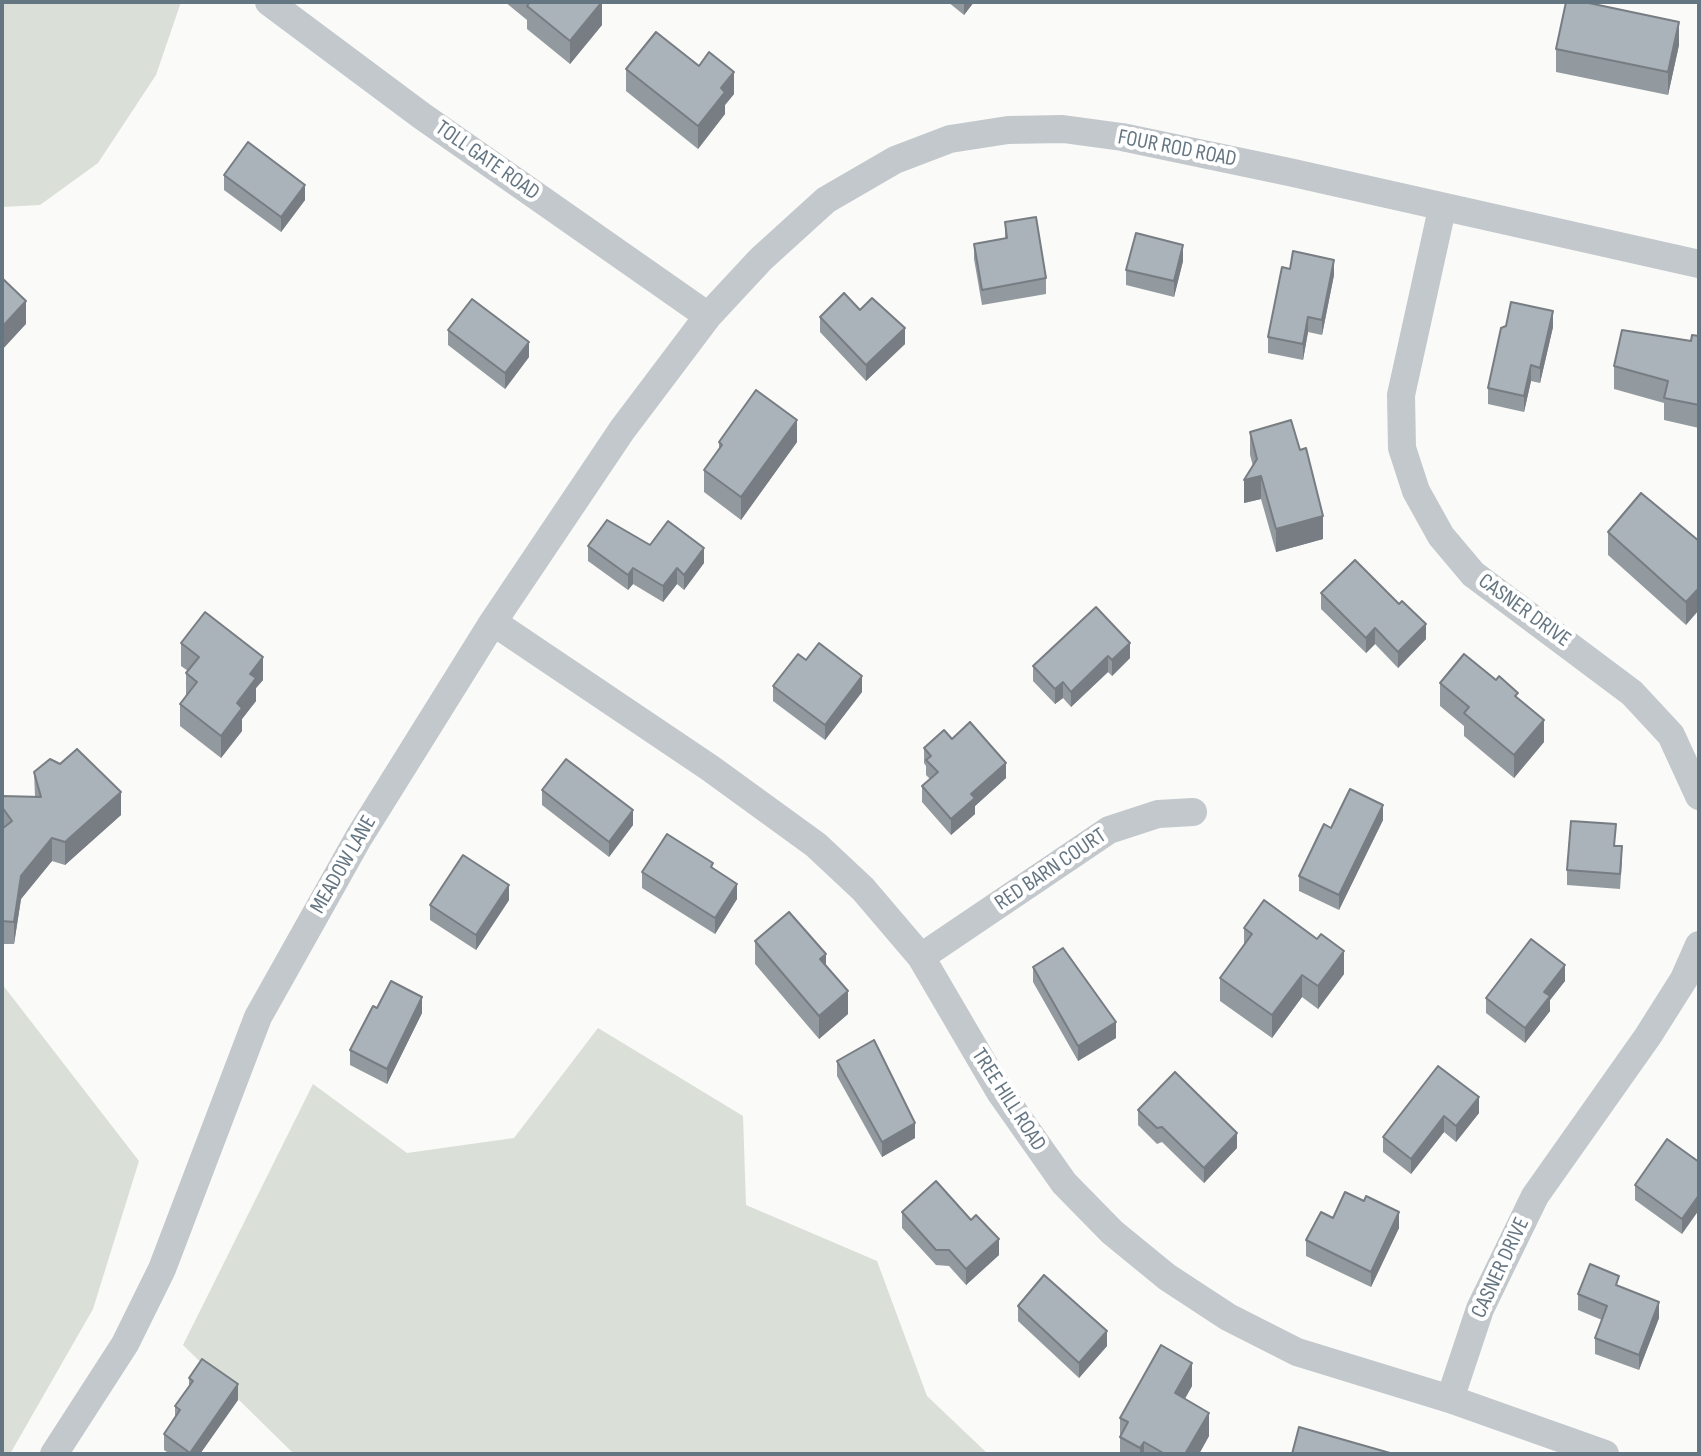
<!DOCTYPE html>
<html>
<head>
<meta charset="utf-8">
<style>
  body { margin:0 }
  #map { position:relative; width:1701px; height:1456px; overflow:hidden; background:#fafaf8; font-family:"Sofia Sans Condensed",sans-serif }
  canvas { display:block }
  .frame { position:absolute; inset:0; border:4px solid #657683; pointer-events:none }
</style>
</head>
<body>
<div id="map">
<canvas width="1701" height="1456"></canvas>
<div class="frame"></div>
</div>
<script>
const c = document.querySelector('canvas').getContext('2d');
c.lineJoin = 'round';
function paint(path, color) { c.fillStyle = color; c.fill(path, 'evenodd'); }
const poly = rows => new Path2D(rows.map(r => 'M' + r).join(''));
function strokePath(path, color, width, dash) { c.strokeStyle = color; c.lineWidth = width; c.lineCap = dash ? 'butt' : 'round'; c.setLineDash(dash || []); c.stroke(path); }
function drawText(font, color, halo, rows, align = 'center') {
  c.font = font + ' "Sofia Sans Condensed",sans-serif'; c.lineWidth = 8; c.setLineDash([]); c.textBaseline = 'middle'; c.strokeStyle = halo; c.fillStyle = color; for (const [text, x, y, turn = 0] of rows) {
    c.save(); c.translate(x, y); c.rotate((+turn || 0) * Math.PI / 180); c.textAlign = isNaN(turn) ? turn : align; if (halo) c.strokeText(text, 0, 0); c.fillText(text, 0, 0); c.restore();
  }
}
const green = poly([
  [2,2,181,2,156,75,98,163,40,205,2,207],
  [2,984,139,1161,93,1309,10,1454,2,1454],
  [598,1028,743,1116,746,1205,877,1261,927,1396,988,1454,294,1454,183,1345,313,1084,407,1153,514,1138]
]);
const minor = poly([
  [269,2,422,116,708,316],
  [1442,209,1401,395,1402,448,1416,491,1441,536,1473,574,1632,693,1671,735,1699,796],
  [493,622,710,768,816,845,863,889,921,957,1000,1092,1064,1183,1112,1232,1167,1277,1228,1317,1297,1352,1450,1399,1605,1454],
  [921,957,1109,830,1158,814,1193,812],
  [1450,1399,1480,1309,1535,1196,1648,1036,1684,979,1699,945],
  [54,1454,125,1344,162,1269,258,1017,359,837,493,622,622,430,708,316,761,259,826,200,895,160,950,139,1008,130,1063,129,1122,137,1289,172,1699,264]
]);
const wall = poly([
  [505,2,602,2,602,25,570,64,527,29,527,20],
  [948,2,974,2,964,15],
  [1679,45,1668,95,1556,72,1556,49],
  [626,69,734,94,725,105,725,114,698,149,626,91],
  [224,175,305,200,281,232,224,190],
  [1005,222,1046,278,1046,294,982,305,974,259,974,244,1005,238],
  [1183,261,1174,297,1126,285,1126,270],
  [1334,275,1322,335,1308,332,1303,360,1268,353,1268,337],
  [860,310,905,344,866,381,820,332,820,317],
  [1553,327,1540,383,1531,381,1524,412,1488,404,1488,388],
  [448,330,529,357,505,389,448,345],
  [1699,336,1699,428,1664,420,1664,403,1614,389,1614,366,1691,341],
  [1250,432,1323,539,1276,552,1261,499,1244,503,1253,466,1250,455],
  [719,442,797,442,741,520,704,492,704,470,719,449],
  [1608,532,1699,541,1686,625,1608,555],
  [650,545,704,563,684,590,677,584,663,602,633,584,628,590,588,561,588,546],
  [1321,593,1426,639,1398,668,1375,644,1366,653,1321,609],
  [1096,607,1130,658,1112,676,1108,672,1071,707,1063,698,1055,704,1033,681,1033,666],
  [181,643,263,680,256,688,256,701,242,719,242,731,221,758,180,726,180,704,186,695,186,673,188,671,181,666],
  [806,660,862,692,825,740,773,701,773,686],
  [1440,683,1518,699,1544,742,1514,778,1464,736,1464,726,1440,706],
  [952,739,1006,778,975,806,975,814,951,835,922,802,922,786,930,779,926,775,926,766,924,763,924,748],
  [34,772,121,815,65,865,52,861,21,899,14,944,2,944,2,796,35,796],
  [542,790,633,825,609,857,542,805],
  [1383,820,1339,910,1299,891,1299,876,1331,828],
  [1616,846,1622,862,1620,889,1567,885,1567,870],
  [642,872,737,899,715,934,642,888],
  [509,900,476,950,430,920,430,905],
  [1244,928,1344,974,1318,1009,1302,997,1272,1038,1220,1001,1220,978,1244,946],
  [755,941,826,966,848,1014,819,1039,755,964],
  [1033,967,1116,1038,1078,1061,1033,982],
  [1565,981,1550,1000,1550,1011,1525,1043,1486,1013,1486,998],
  [377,1008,422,1013,387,1084,350,1065,350,1050],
  [837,1061,915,1138,882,1157,837,1076],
  [1438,1066,1479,1113,1456,1142,1444,1132,1411,1174,1383,1152,1383,1137],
  [1138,1110,1237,1148,1204,1183,1162,1142,1157,1144,1138,1125],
  [1699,1162,1682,1234,1635,1200,1635,1185],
  [902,1212,999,1255,966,1285,949,1266,936,1265,902,1228],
  [1333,1218,1399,1228,1371,1287,1306,1256,1306,1240],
  [1619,1287,1659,1318,1639,1370,1595,1354,1595,1338,1602,1320,1578,1310,1578,1294],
  [1018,1306,1107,1346,1079,1378,1018,1321],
  [189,1378,238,1400,200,1454,170,1454,164,1450,164,1434,175,1418,175,1406,189,1386],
  [1192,1386,1185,1399,1209,1436,1199,1454,1120,1454,1120,1418]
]);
const shadedWall = poly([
  [602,2,602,25,570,64,570,41],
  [964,2,974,2,964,15],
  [1679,22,1679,45,1668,95,1668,72],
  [734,72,734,94,725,105,725,114,698,149,698,126,721,88],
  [305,185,305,200,281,232,281,217],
  [1183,245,1183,261,1174,297,1174,281],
  [1334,260,1334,275,1322,335,1322,320],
  [26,301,26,324,2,350,2,327],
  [1553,311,1553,327,1540,383,1540,368],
  [1308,317,1308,332,1303,360,1303,344],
  [905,328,905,344,866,381,866,365],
  [529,342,529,357,505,389,505,373],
  [1531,365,1531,381,1524,412,1524,396],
  [797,420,797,442,741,520,741,497],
  [1261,476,1261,499,1244,503,1244,480],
  [1323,516,1323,539,1276,552,1276,529],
  [704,548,704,563,684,590,684,575],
  [633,568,633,584,628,590,628,575],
  [677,568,677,584,663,602,663,586],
  [1699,588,1699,610,1686,625,1686,602],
  [1426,624,1426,639,1398,668,1398,652],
  [1375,628,1375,644,1366,653,1366,638],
  [1130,643,1130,658,1112,676,1112,660],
  [1108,656,1108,672,1071,707,1071,692],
  [263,657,263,680,256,688,256,701,242,719,242,731,221,758,221,736,250,674],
  [862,676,862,692,825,740,825,725],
  [1063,682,1063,698,1055,704,1055,689],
  [1544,720,1544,742,1514,778,1514,755],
  [1006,763,1006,778,975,806,975,814,951,835,951,819,971,794],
  [121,792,121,815,65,865,65,842],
  [1383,805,1383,820,1339,910,1339,895],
  [633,810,633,825,609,857,609,842],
  [52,838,52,861,21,899,14,944,14,922,21,876],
  [737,884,737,899,715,934,715,918],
  [509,885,509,900,476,950,476,935],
  [1344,951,1344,974,1318,1009,1318,986],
  [826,954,826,977,820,959],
  [1565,965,1565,981,1550,1000,1550,1011,1525,1043,1525,1028,1544,992],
  [1302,975,1302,997,1272,1038,1272,1015],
  [848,991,848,1014,819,1039,819,1016],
  [422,997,422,1013,387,1084,387,1069],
  [1116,1022,1116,1038,1078,1061,1078,1046],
  [1479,1097,1479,1113,1456,1142,1456,1126],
  [1444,1116,1444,1132,1411,1174,1411,1159],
  [915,1123,915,1138,882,1157,882,1142],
  [1237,1133,1237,1148,1204,1183,1204,1168],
  [1699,1195,1699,1210,1682,1234,1682,1219],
  [1399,1212,1399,1228,1371,1287,1371,1272],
  [999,1239,999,1255,966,1285,966,1269],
  [1659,1302,1659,1318,1639,1370,1639,1355],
  [1107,1331,1107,1346,1079,1378,1079,1363],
  [1192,1363,1192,1386,1175,1415,1175,1393],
  [238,1384,238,1400,200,1454,190,1454],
  [1209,1413,1209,1436,1199,1454,1185,1454],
  [1144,1442,1144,1454,1140,1454,1140,1448]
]);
const building = poly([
  [530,2,602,2,570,41,527,6,530,2],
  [1566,2,1584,2,1679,22,1668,72,1556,49,1566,2],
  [656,32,699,66,709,52,734,72,721,88,725,92,698,126,626,69,656,32],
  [248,142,305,185,281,217,224,175,248,142],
  [1036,217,1046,278,982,290,974,244,1007,238,1005,222,1036,217],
  [1136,233,1183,245,1174,281,1126,270,1136,233],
  [1293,251,1334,260,1322,320,1308,317,1303,344,1268,337,1282,267,1290,269,1293,251],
  [2,278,26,301,2,327,2,278],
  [844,293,860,310,872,298,905,328,866,365,820,317,844,293],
  [472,299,529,342,505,373,448,330,472,299],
  [1511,302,1553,311,1540,368,1531,365,1524,396,1488,388,1501,328,1506,326,1511,302],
  [1622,330,1691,341,1692,335,1699,336,1699,405,1664,398,1668,381,1614,366,1622,330],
  [756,390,797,420,741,497,704,470,722,445,719,442,756,390],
  [1291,420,1300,450,1306,448,1323,516,1276,529,1261,476,1244,480,1257,459,1250,432,1291,420],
  [1641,493,1699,541,1699,588,1686,602,1608,532,1641,493],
  [607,520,650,545,668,521,704,548,684,575,677,568,663,586,633,568,628,575,588,546,607,520],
  [1355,560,1399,604,1402,601,1426,624,1398,652,1375,628,1366,638,1321,593,1355,560],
  [1096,607,1130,643,1112,660,1108,656,1071,692,1063,682,1055,689,1033,666,1096,607],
  [205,612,263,657,250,674,256,678,237,703,242,708,221,736,180,704,197,682,186,673,199,657,181,643,205,612],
  [819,643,862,676,825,725,773,686,798,654,806,660,819,643],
  [1464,654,1496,680,1499,676,1518,693,1515,696,1544,720,1514,755,1464,713,1469,707,1440,683,1464,654],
  [970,722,1006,763,971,794,975,798,951,819,922,786,938,772,926,760,931,756,924,748,944,730,952,739,970,722],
  [77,749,121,792,65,842,52,838,21,876,14,922,2,921,2,829,12,821,2,807,2,796,41,797,34,772,50,759,60,764,77,749],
  [566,759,633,810,609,842,542,790,566,759],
  [1350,789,1383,805,1339,895,1299,876,1324,824,1331,828,1350,789],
  [1571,821,1616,824,1614,846,1622,846,1620,874,1567,870,1571,821],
  [667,834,713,863,711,867,737,884,715,918,642,872,667,834],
  [463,855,509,885,476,935,430,905,463,855],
  [1264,900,1317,939,1321,934,1344,951,1318,986,1302,975,1272,1015,1220,978,1252,934,1244,928,1264,900],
  [789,912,826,954,820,959,848,991,819,1016,755,941,789,912],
  [1531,939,1565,965,1544,992,1550,996,1525,1028,1486,998,1531,939],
  [1063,948,1116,1022,1078,1046,1033,967,1063,948],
  [391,981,422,997,387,1069,350,1050,373,1006,377,1008,391,981],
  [874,1040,915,1123,882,1142,837,1061,874,1040],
  [1438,1066,1479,1097,1456,1126,1444,1116,1411,1159,1383,1137,1438,1066],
  [1175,1072,1237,1133,1204,1168,1162,1127,1157,1128,1138,1110,1175,1072],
  [1667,1139,1699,1162,1699,1195,1682,1219,1635,1185,1667,1139],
  [936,1181,971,1220,976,1215,999,1239,966,1269,949,1250,936,1250,902,1212,936,1181],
  [1345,1192,1364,1201,1366,1196,1399,1212,1371,1272,1306,1240,1321,1212,1333,1218,1345,1192],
  [1590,1264,1619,1276,1616,1285,1659,1302,1639,1355,1595,1338,1607,1306,1578,1294,1590,1264],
  [1044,1275,1107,1331,1079,1363,1018,1306,1044,1275],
  [1161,1345,1192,1363,1175,1393,1209,1413,1185,1454,1165,1454,1144,1442,1140,1448,1120,1437,1128,1422,1120,1418,1161,1345],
  [202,1359,238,1384,190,1453,164,1434,180,1410,175,1406,193,1381,189,1378,202,1359],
  [1299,1427,1390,1453,1389,1454,1292,1454,1299,1427]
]);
const streetNames = [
  ["FOUR ROD ROAD",1177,149,11],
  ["TOLL GATE ROAD",487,161,35],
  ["CASNER DRIVE",1524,611,36],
  ["MEADOW LANE",344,865,-60],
  ["RED BARN COURT",1051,870,-34],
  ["TREE HILL ROAD",1008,1100,57],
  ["CASNER DRIVE",1501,1268,-65]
];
paint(green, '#dadfd7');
strokePath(minor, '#c3c8cc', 28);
paint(wall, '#929a9f');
paint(shadedWall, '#777d82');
paint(building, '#aab3b9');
strokePath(building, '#777d82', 2);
drawText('22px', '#657683', '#fff', streetNames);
</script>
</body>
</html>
